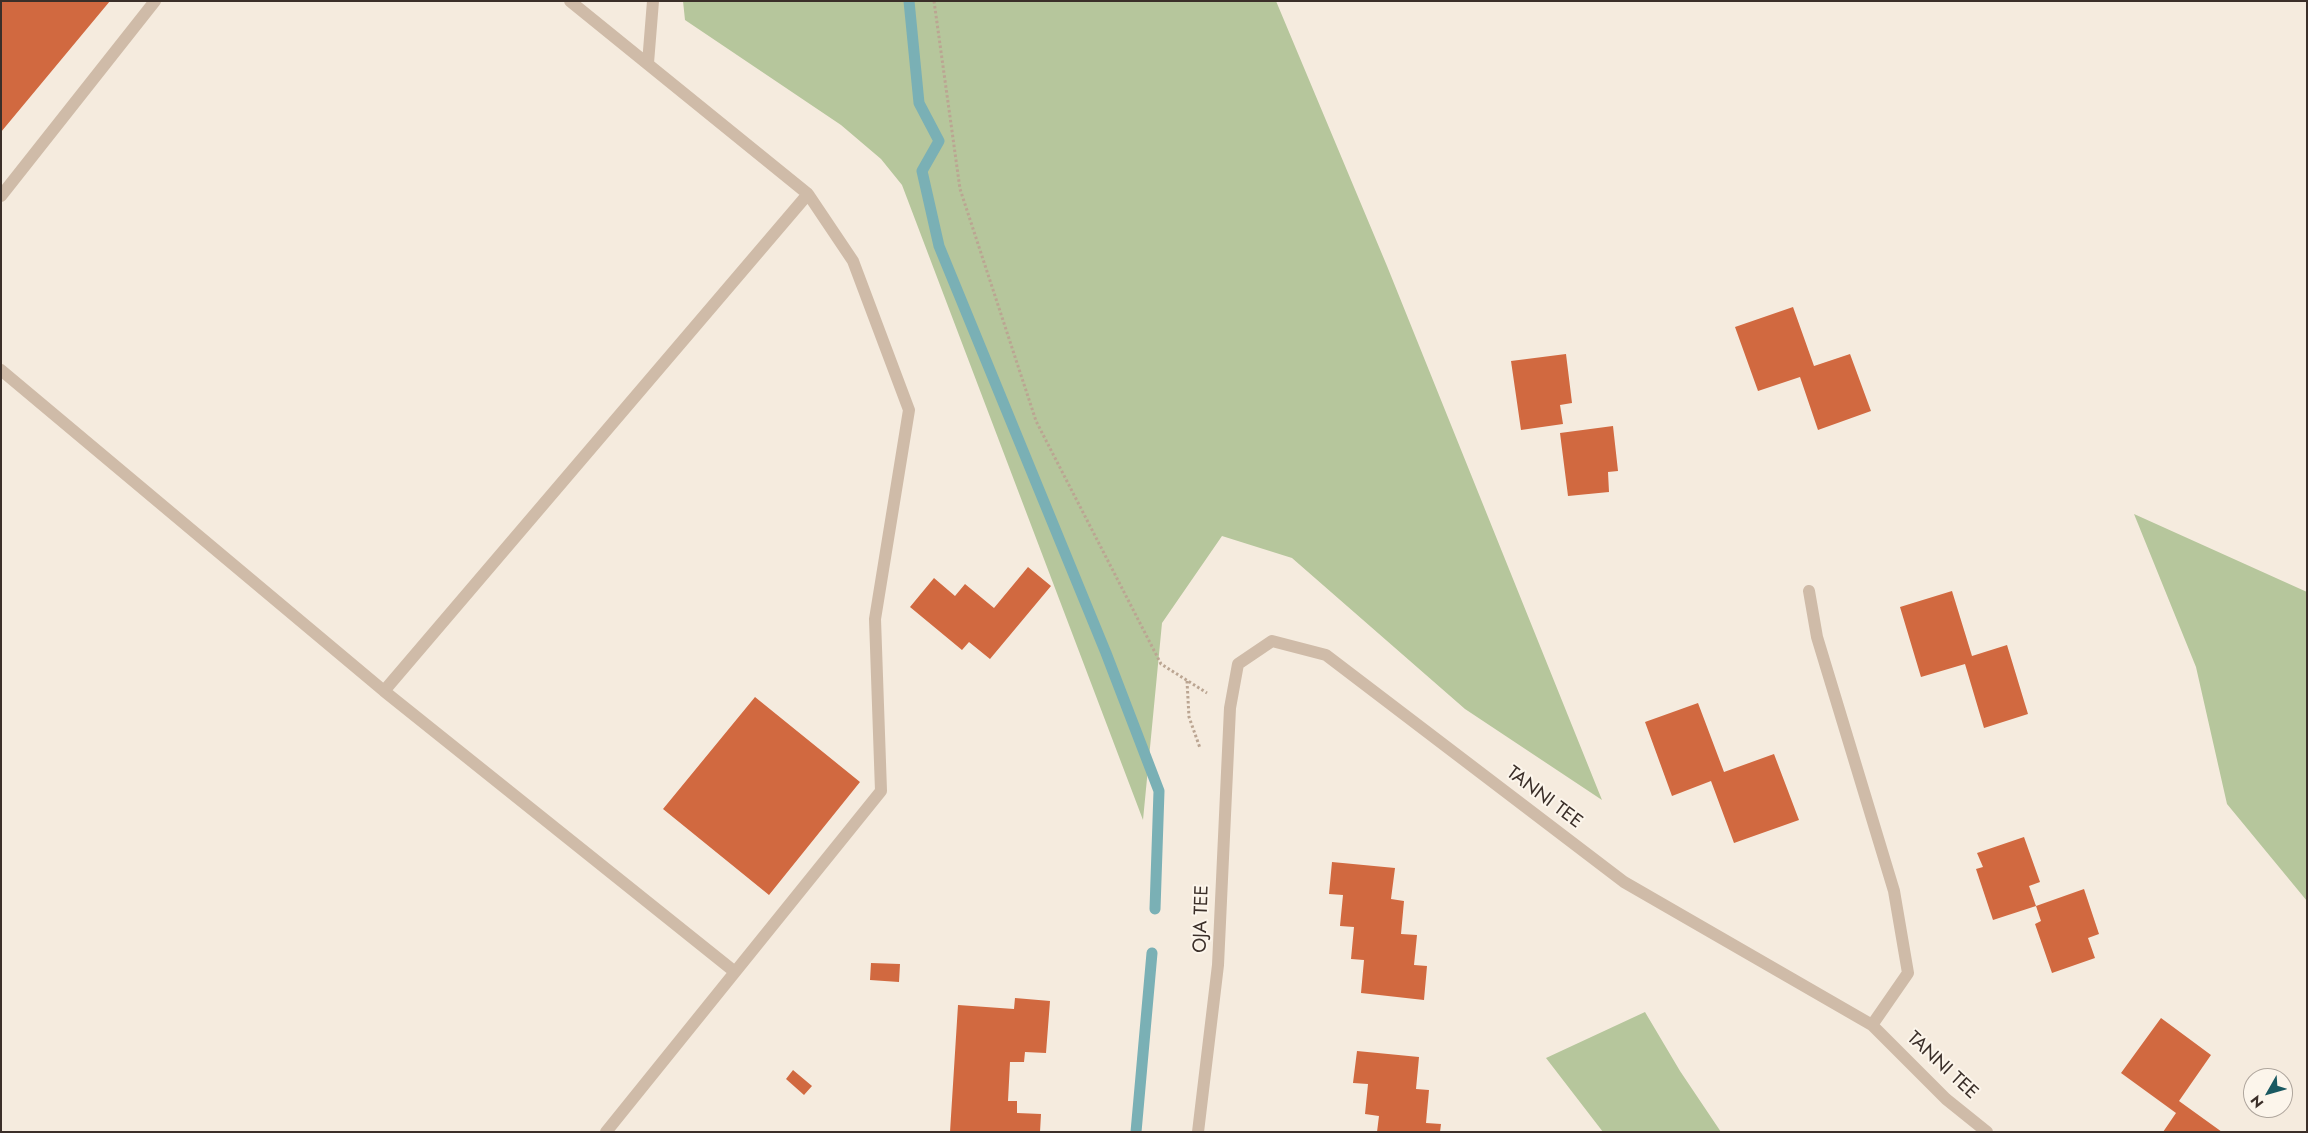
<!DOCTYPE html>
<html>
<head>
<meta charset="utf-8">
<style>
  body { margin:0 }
  #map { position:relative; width:2308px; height:1133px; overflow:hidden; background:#f5ebde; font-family:Jost,sans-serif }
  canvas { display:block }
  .frame { position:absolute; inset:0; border:2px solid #3b2f29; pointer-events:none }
  .north { position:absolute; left:2243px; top:1068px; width:50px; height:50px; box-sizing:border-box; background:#fcf5eb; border:1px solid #afa69d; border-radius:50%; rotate:232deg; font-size:14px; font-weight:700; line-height:20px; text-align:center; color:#3b2f29 }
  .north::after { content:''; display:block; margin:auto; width:18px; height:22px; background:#1a5961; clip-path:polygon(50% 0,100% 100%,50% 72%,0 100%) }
</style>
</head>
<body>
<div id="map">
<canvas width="2308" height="1133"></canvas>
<div class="frame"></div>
<div class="north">N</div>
</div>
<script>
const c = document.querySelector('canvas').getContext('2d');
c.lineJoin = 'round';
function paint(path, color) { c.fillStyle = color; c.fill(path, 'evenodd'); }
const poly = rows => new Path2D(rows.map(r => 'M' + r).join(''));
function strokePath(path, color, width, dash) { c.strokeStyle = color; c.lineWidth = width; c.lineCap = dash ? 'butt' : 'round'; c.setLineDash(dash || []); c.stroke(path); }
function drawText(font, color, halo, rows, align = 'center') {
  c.font = font + ' Jost,sans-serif'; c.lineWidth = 4; c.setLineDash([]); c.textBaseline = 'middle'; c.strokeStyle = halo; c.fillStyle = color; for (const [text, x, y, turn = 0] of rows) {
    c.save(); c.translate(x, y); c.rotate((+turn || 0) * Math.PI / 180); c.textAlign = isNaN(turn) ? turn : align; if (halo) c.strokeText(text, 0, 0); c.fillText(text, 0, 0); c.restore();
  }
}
const green = poly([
  [683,1,1276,1,1387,266,1602,800,1465,709,1292,558,1222,536,1162,623,1143,820,902,185,881,159,841,125,685,20],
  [2134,514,2307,592,2307,901,2227,804,2196,667],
  [1645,1012,1680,1071,1721,1132,1603,1132,1546,1058]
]);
const stream = poly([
  [909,1,919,103,939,141,922,171,939,246,1106,653,1159,791,1155,909],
  [1136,1132,1152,953]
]);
const building = poly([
  [1,1,110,1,1,132],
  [1793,307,1814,366,1850,354,1871,411,1818,430,1800,377,1758,391,1735,327],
  [1566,354,1572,403,1560,405,1563,424,1521,430,1511,361],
  [1613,426,1618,471,1608,472,1609,492,1568,496,1560,433],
  [1028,567,1051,586,990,659,969,642,962,650,910,607,934,578,955,596,965,584,994,608],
  [1952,591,1972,656,2007,645,2028,714,1984,728,1965,664,1921,677,1900,607],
  [755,697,860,782,769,895,663,809],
  [1698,703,1724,772,1774,754,1799,820,1734,843,1711,781,1672,796,1645,722],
  [2024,837,2040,882,2029,886,2036,906,1993,920,1976,869,1983,867,1977,853],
  [1332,862,1395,868,1391,899,1404,901,1401,934,1417,935,1414,965,1427,966,1424,1000,1361,993,1364,960,1351,959,1354,927,1340,926,1343,895,1329,894],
  [2084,889,2099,934,2088,938,2095,958,2052,973,2035,924,2041,921,2036,906],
  [871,963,900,964,899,982,870,980],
  [1015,998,1050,1001,1046,1053,1025,1052,1024,1062,1010,1062,1008,1101,1017,1101,1017,1113,1041,1114,1040,1132,950,1132,958,1005,1014,1009],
  [2161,1018,2211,1055,2179,1101,2222,1132,2163,1132,2176,1113,2121,1073],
  [1357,1051,1419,1057,1416,1089,1429,1090,1426,1123,1441,1124,1440,1132,1377,1132,1379,1116,1365,1114,1368,1084,1353,1083],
  [793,1070,812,1086,804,1095,786,1079]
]);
const path = poly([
  [934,1,960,189,1036,421,1161,664,1207,693],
  [1187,681,1189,717,1200,748]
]);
const service = poly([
  [648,63,653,1],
  [1,196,155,1],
  [1,370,384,691,808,194,570,1],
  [384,691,735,972],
  [606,1132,881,791,875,619,909,410,853,261,808,194]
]);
const minor = poly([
  [1809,591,1817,637,1894,891,1908,973,1872,1025],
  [1198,1132,1218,965,1230,708,1238,664,1272,641,1326,655,1624,882,1872,1025,1946,1099,1987,1132]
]);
const streetNames = [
  ["TANNI TEE",1544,798,37],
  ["OJA TEE",1202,919,-88],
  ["TANNI TEE",1942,1066,43]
];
paint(green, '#b6c69c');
strokePath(stream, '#7ab0b5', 11);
paint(building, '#d16940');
strokePath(path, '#bba592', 3, [2.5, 2.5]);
strokePath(service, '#cfbba8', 12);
strokePath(minor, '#cfbba8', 12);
drawText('19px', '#3b2f29', '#fcf5eb', streetNames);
</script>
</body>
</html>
